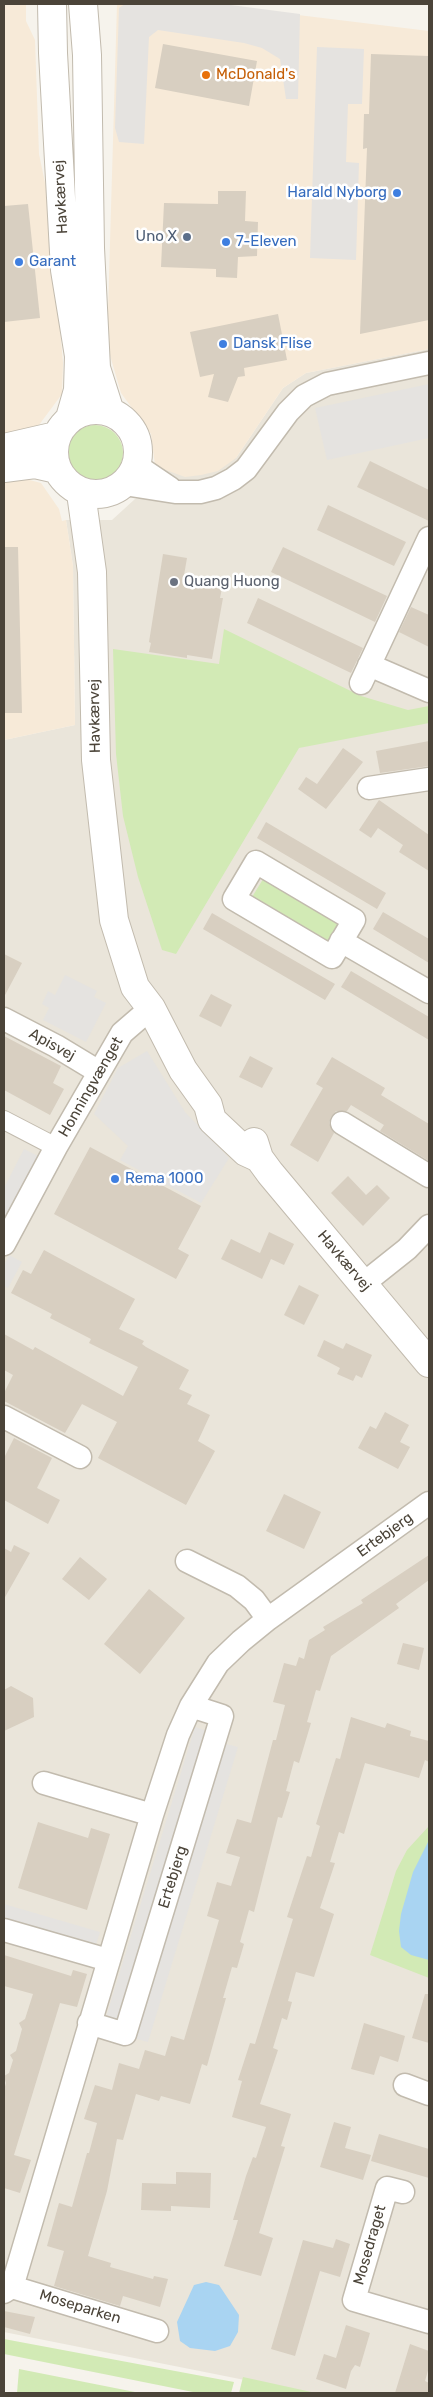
<!DOCTYPE html>
<html>
<head>
<meta charset="utf-8">
<style>
  body { margin:0 }
  #map { position:relative; width:433px; height:2397px; overflow:hidden; background:#f6f3ec; font-family:Rubik,sans-serif }
  canvas { display:block }
  .frame { position:absolute; inset:0; border:5px solid #4b4439; pointer-events:none }
</style>
</head>
<body>
<div id="map">
<canvas width="433" height="2397"></canvas>
<div class="frame"></div>
</div>
<script>
const c = document.querySelector('canvas').getContext('2d');
c.lineJoin = 'round';
function paint(path, color) { c.fillStyle = color; c.fill(path, 'evenodd'); }
const poly = rows => new Path2D(rows.map(r => 'M' + r).join(''));
function strokePath(path, color, width, dash) { c.strokeStyle = color; c.lineWidth = width; c.lineCap = dash ? 'butt' : 'round'; c.setLineDash(dash || []); c.stroke(path); }
function drawText(font, color, halo, rows, align = 'center') {
  c.font = font + ' Rubik,sans-serif'; c.lineWidth = 5; c.setLineDash([]); c.textBaseline = 'middle'; c.strokeStyle = halo; c.fillStyle = color; for (const [text, x, y, turn = 0] of rows) {
    c.save(); c.translate(x, y); c.rotate((+turn || 0) * Math.PI / 180); c.textAlign = isNaN(turn) ? turn : align; if (halo) c.strokeText(text, 0, 0); c.fillText(text, 0, 0); c.restore();
  }
}
const residential = poly([
  [429,349,429,2393,310,2393,4,2332,4,740,75,725,73,566,66,520,112,520,135,499,141,498,155,466,236,458,283,388,306,373]
]);
const commercial = poly([
  [4,4,26,4,26,21,35,40,39,154,49,202,63,363,62,394,39,425,4,435],
  [117,4,208,4,429,31,429,349,306,373,283,388,236,458,218,471,201,475,185,477,155,466,151,434,121,393,107,345],
  [22,478,41,483,59,509,62,521,66,520,73,566,75,725,4,740,4,481]
]);
const green = poly([
  '67 453a28 28 0 1 1 56 0a28 28 0 1 1-56 0Z',
  [224,629,361,696,408,710,429,706,429,723,299,748,176,954,162,950,138,877,123,816,116,754,113,649,219,664],
  [265,876,344,922,331,945,252,897],
  [429,1826,429,1978,370,1955,396,1871,407,1850],
  [4,2339,234,2382,231,2393,198,2393,4,2354],
  [19,2369,140,2393,17,2393],
  [243,2377,316,2393,239,2393]
]);
const parking = poly([
  [125,4,223,4,300,14,298,99,286,99,280,59,262,48,244,43,158,30,149,37,144,144,119,142,115,128,119,8],
  [317,47,364,49,362,104,348,104,346,162,359,163,356,260,310,258],
  [429,384,429,438,327,460,315,408],
  [65,975,97,991,94,997,106,1003,86,1042,43,1020,49,1008,42,1004,48,991,55,995],
  [147,1051,185,1112,229,1158,201,1203,120,1160,128,1146,94,1114,118,1068],
  [24,1149,38,1156,4,1222,4,1188],
  [9,1255,22,1262,8,1288,4,1286,4,1265],
  [195,1727,210,1732,222,1743,238,1747,148,2042,133,2038,106,2017],
  [4,1904,100,1932,95,1948,4,1921]
]);
const water = poly([
  [429,1840,429,1960,411,1955,401,1947,399,1931,401,1914,413,1872],
  [206,2282,219,2285,239,2315,238,2332,230,2346,215,2351,190,2348,180,2341,177,2322,194,2285]
]);
const building = poly([
  [163,44,257,61,249,106,155,88],
  [371,54,429,56,429,320,360,334,367,148,363,149,364,114,369,114],
  [218,191,246,191,245,221,258,222,257,256,238,257,237,278,216,277,216,269,161,267,164,203,218,204],
  [28,204,40,318,4,322,4,206],
  [278,314,287,360,244,368,245,376,238,377,228,402,208,397,214,374,200,377,190,332],
  [370,461,429,490,429,521,357,487],
  [328,505,406,542,394,566,317,530],
  [4,547,18,547,22,713,4,713],
  [283,547,387,596,375,622,271,572],
  [163,554,187,558,183,581,222,588,220,598,223,598,212,659,187,655,187,658,149,652,151,643,149,642],
  [258,598,363,648,351,673,247,623],
  [411,607,429,615,429,647,399,632],
  [429,741,429,766,380,773,376,751],
  [343,748,363,762,326,809,298,789,306,777,317,784],
  [379,800,429,835,429,871,399,852,403,845,378,828,371,838,359,830],
  [266,822,386,893,377,909,257,838],
  [383,912,429,939,429,963,373,929],
  [212,913,335,984,325,1000,203,929],
  [4,954,22,963,4,997],
  [351,971,429,1017,429,1040,341,987],
  [211,994,232,1005,221,1027,199,1016],
  [4,1036,61,1066,53,1083,64,1089,50,1115,4,1090],
  [250,1056,273,1068,262,1088,239,1077],
  [332,1057,385,1088,381,1095,429,1124,429,1161,380,1131,384,1125,351,1105,347,1111,336,1111,331,1117,329,1123,334,1133,318,1162,290,1145,323,1088,316,1084],
  [90,1147,201,1206,178,1249,189,1255,176,1279,54,1214],
  [348,1176,366,1195,377,1185,390,1198,363,1226,331,1193],
  [269,1232,294,1244,284,1265,271,1259,262,1279,221,1259,231,1239,260,1253],
  [44,1250,135,1299,119,1329,144,1341,142,1344,146,1347,189,1370,179,1389,192,1395,187,1404,210,1415,198,1441,215,1451,186,1505,98,1458,117,1422,82,1404,65,1433,4,1401,4,1393,13,1375,4,1370,4,1334,33,1350,35,1347,123,1396,138,1367,89,1343,91,1339,50,1318,52,1314,11,1293,23,1270,31,1274],
  [299,1285,319,1295,304,1325,284,1315],
  [324,1340,343,1349,346,1343,372,1355,362,1378,356,1375,353,1381,337,1374,340,1368,317,1356],
  [385,1412,409,1425,400,1442,410,1447,398,1469,358,1448,370,1426,376,1429],
  [14,1438,52,1458,37,1488,60,1500,48,1524,4,1500,4,1458],
  [284,1494,321,1512,304,1549,266,1531],
  [14,1545,30,1553,4,1599,4,1548,11,1552],
  [429,1555,429,1580,396,1604,399,1608,331,1656,320,1691,316,1690,307,1722,311,1723,299,1763,294,1761,286,1791,290,1792,282,1818,278,1817,254,1912,249,1910,240,1942,244,1944,237,1968,232,1967,223,1998,226,1998,207,2066,202,2064,190,2104,161,2096,159,2101,136,2094,123,2140,117,2139,107,2191,88,2256,111,2263,110,2267,153,2279,154,2276,168,2279,160,2307,123,2296,120,2306,54,2286,64,2251,47,2246,59,2203,72,2207,87,2153,89,2153,97,2123,84,2119,95,2085,112,2090,119,2063,139,2069,145,2050,165,2056,171,2036,184,2040,219,1920,207,1916,217,1882,231,1886,240,1857,226,1853,237,1819,251,1823,273,1740,276,1740,285,1705,273,1702,284,1663,296,1666,299,1657,304,1659,309,1640,325,1630,323,1627,363,1603,361,1600],
  [80,1557,107,1579,89,1600,62,1579],
  [149,1589,185,1618,140,1674,104,1644],
  [403,1643,424,1648,419,1670,397,1664],
  [11,1686,33,1698,34,1717,4,1731,4,1690],
  [351,1717,385,1728,387,1723,411,1731,410,1736,429,1741,429,1762,425,1760,419,1778,365,1763,344,1834,339,1832,330,1862,335,1863,320,1908,334,1914,314,1977,296,1972,288,2001,292,2002,287,2020,282,2018,273,2048,278,2050,260,2104,291,2114,281,2146,285,2147,259,2233,273,2238,261,2276,224,2266,238,2220,233,2220,246,2176,253,2157,256,2158,266,2127,232,2117,242,2081,238,2080,250,2043,255,2044,293,1919,287,1917,307,1856,311,1857,320,1826,316,1824,336,1758,340,1759],
  [38,1822,88,1838,91,1828,110,1834,87,1910,18,1888],
  [4,1955,71,1976,73,1970,87,1974,77,2007,60,2003,14,2155,31,2160,20,2193,4,2188,4,2090,6,2083,4,2076,9,2073,13,2060,10,2055,16,2051,22,2029,19,2023,25,2019,33,1994,4,1986],
  [425,1994,429,1994,429,2043,412,2038],
  [364,2023,405,2036,398,2062,380,2056,374,2075,351,2069],
  [334,2122,351,2127,345,2148,371,2155,363,2180,320,2167],
  [379,2134,429,2149,429,2178,371,2161],
  [176,2172,211,2173,210,2208,171,2206,171,2211,141,2210,142,2183,176,2184],
  [336,2239,350,2244,340,2277,320,2271,295,2356,271,2349,303,2240,333,2248],
  [4,2311,35,2317,30,2334,4,2327],
  [346,2325,370,2333,360,2367,355,2365,351,2371,346,2389,316,2379,324,2354,336,2358],
  [410,2344,429,2351,429,2367,425,2381,429,2383,429,2393,395,2393]
]);
const pedestrian = poly([
  [4,1120,56,1147]
]);
const minor = poly([
  [136,465,170,488],
  [124,484,175,492,200,492,216,488,233,479,246,469,288,412,304,396,327,384,429,363],
  [369,665,429,691],
  [361,683,429,538],
  [369,788,429,779],
  [256,862,354,920,332,957,234,899,256,862],
  [341,941,429,992],
  [4,1019,56,1046,99,1072],
  [342,1123,429,1176],
  [4,1244,56,1147,122,1033,151,1008],
  [363,1284,407,1249,429,1226],
  [4,1417,80,1457],
  [187,1561,237,1586,254,1600,268,1619],
  [44,1783,152,1815],
  [4,1930,108,1960],
  [89,2023,125,2034,222,1716,191,1706],
  [405,2085,429,2094],
  [403,2192,387,2188,354,2300,429,2322],
  [12,2287,152,1815,178,1735,191,1706,218,1663,241,1641,268,1619,429,1503],
  [4,2292,12,2287,157,2331]
]);
const tertiary = poly([
  [52,4,53,53,65,270,79,356,78,390,70,418],
  [83,4,87,55,90,248,96,368,110,412],
  '54 452a42 42 0 1 1 84 0a42 42 0 1 1-84 0Z',
  [4,448,56,436],
  [4,468,35,464,57,469],
  [81,493,92,572,96,760,114,920,135,987,151,1008,183,1070,208,1105,212,1120,246,1152,259,1158],
  [254,1142,259,1158,270,1173,429,1363]
]);
const markers = [
  [206,75,5,"#e8710a"],
  [397,193,5,"#3f7fe0"],
  [187,237,5,"#5c6f8a"],
  [226,242,5,"#3f7fe0"],
  [19,262,5,"#3f7fe0"],
  [223,344,5,"#3f7fe0"],
  [174,582,5,"#6b7280"],
  [115,1179,5,"#3f7fe0"]
];
const foodNames = [
  ["McDonald's",216,75]
];
const shopNames = [
  ["Harald Nyborg",387,193,"right"],
  ["7-Eleven",236,242],
  ["Garant",29,262],
  ["Dansk Flise",233,344],
  ["Rema 1000",125,1179]
];
const streetNames = [
  ["Havkærvej",61,197,-93],
  ["Havkærvej",95,716,-91],
  ["Apisvej",52,1045,29],
  ["Honningvænget",91,1087,-60],
  ["Havkærvej",344,1261,50],
  ["Ertebjerg",385,1535,-36],
  ["Ertebjerg",173,1877,-73],
  ["Mosedraget",370,2245,-74],
  ["Moseparken",80,2307,17]
];
const serviceNames = [
  ["Uno X",177,237]
];
const worshipNames = [
  ["Quang Huong",184,582]
];
paint(residential, '#eae5da');
paint(commercial, '#f7ead8');
paint(green, '#d2eab5');
paint(parking, '#e5e3e0');
paint(water, '#a9d4f2');
paint(building, '#d8cfc1');
strokePath(pedestrian, '#c2bbae', 20);
strokePath(minor, '#c2bbae', 25);
strokePath(tertiary, '#c2bbae', 30);
strokePath(pedestrian, '#fff', 18);
strokePath(minor, '#fff', 22);
strokePath(tertiary, '#fff', 28);
for (const [x, y, r, color] of markers) { const dot = new Path2D(); dot.arc(x, y, r, 0, 2 * Math.PI); c.fillStyle = color; c.fill(dot); strokePath(dot, '#fff', 2); }
drawText('15px', '#c56008', '#fff', foodNames, 'left');
drawText('15px', '#366cbe', '#fff', shopNames, 'left');
drawText('15px', '#4b4439', '#fff', streetNames);
drawText('15px', '#4e5e75', '#fff', serviceNames, 'right');
drawText('15px', '#5b616d', '#fff', worshipNames, 'left');
</script>
</body>
</html>
